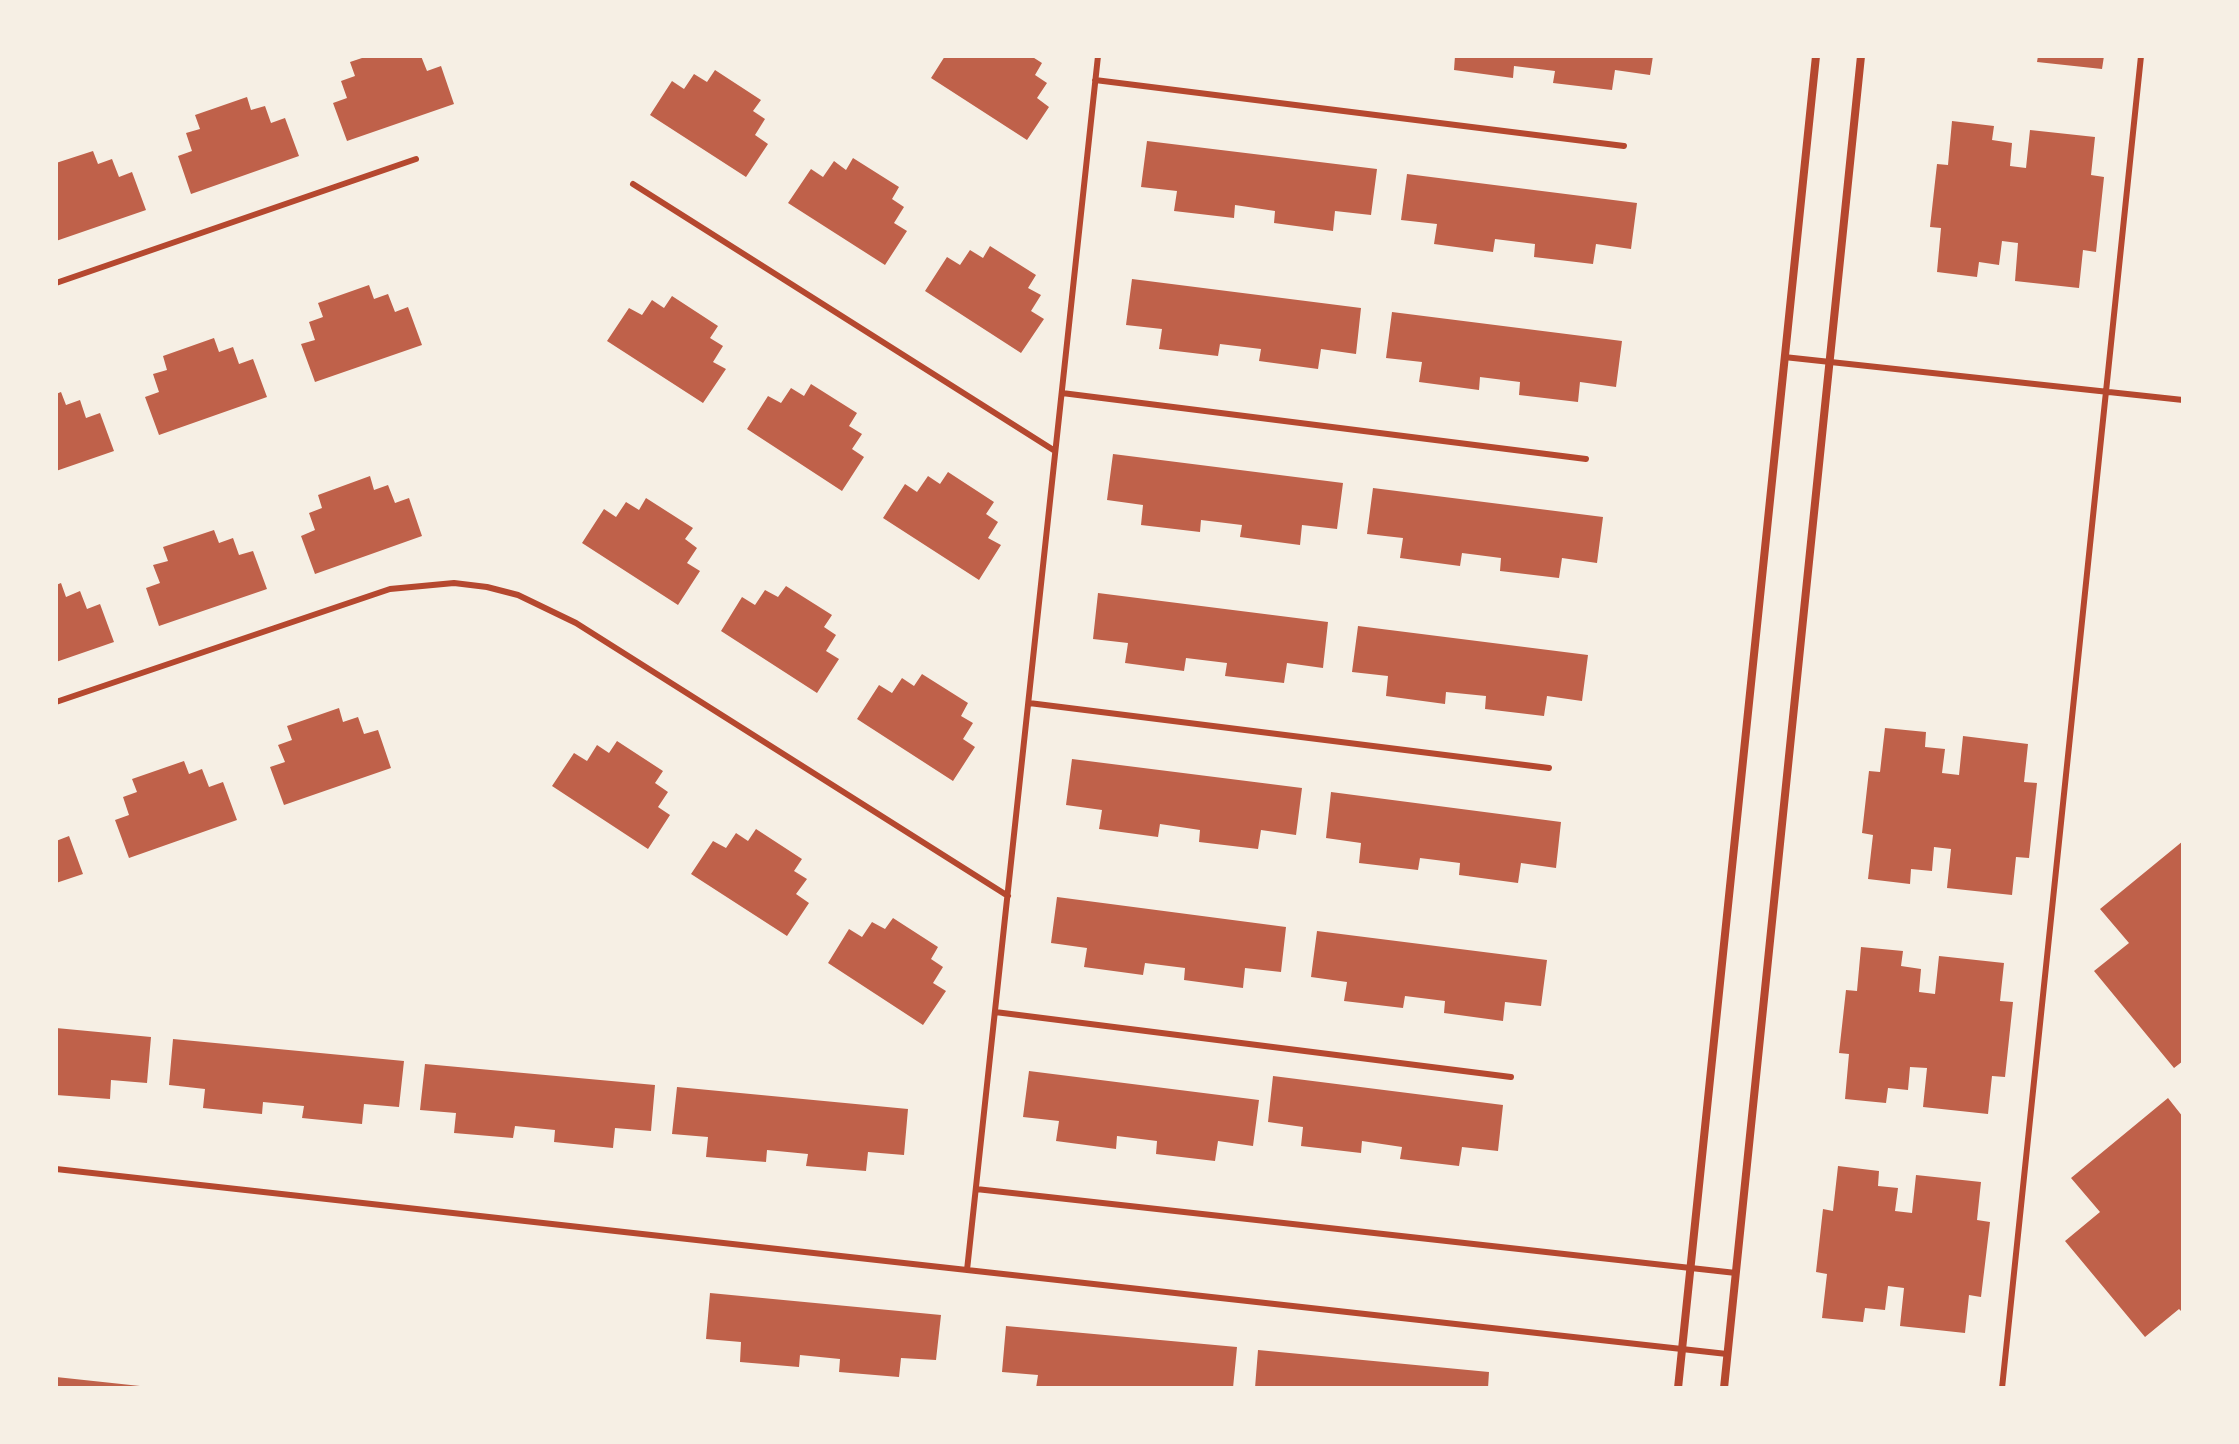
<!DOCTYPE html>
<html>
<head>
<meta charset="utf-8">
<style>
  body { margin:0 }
  #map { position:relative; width:2239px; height:1444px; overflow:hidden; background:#f6efe4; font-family:Helvetica,sans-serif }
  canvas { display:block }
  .frame { position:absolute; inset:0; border:58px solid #f6efe4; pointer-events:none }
</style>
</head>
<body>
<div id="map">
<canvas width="2239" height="1444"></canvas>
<div class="frame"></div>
</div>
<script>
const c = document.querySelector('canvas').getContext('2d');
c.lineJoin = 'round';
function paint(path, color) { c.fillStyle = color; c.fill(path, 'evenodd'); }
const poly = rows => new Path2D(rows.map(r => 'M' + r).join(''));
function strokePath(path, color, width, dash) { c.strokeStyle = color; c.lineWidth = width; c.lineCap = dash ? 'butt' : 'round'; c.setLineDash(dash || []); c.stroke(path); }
const building = poly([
  [368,56,421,56,427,71,441,66,454,104,347,141,333,103,347,98,341,81,355,76,350,62],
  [945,56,1031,56,1042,63,1035,75,1047,83,1037,98,1049,107,1027,140,931,78],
  [1455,56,1653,56,1650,75,1615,70,1612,90,1553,83,1555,71,1514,66,1513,78,1454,70],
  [2038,56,2104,56,2102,69,2037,62],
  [715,70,761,100,753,111,765,119,755,135,768,144,746,177,650,115,672,81,684,89,694,74,707,82],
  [247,97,251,110,265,106,271,123,285,118,299,156,191,194,178,156,192,151,186,133,200,129,195,115],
  [1952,121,1994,126,1992,140,2012,143,2010,166,2026,168,2030,130,2095,137,2091,175,2104,177,2096,252,2083,250,2079,288,2015,281,2018,243,2002,241,1999,265,1979,262,1977,277,1937,272,1941,228,1930,227,1937,164,1948,165],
  [1147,141,1377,169,1371,215,1335,211,1333,231,1274,223,1275,211,1235,205,1234,218,1174,211,1177,191,1141,187],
  [93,151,98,164,112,159,119,177,132,172,146,210,56,241,56,163],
  [853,158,899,187,892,199,904,207,894,223,907,231,885,265,788,203,811,169,823,177,834,161,846,170],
  [1407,174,1637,203,1631,249,1596,244,1593,264,1534,257,1535,244,1495,239,1493,252,1434,244,1437,224,1401,220],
  [990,246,1036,275,1028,288,1041,295,1031,311,1044,319,1021,353,925,291,947,257,960,265,970,250,983,258],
  [1132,279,1361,308,1356,354,1321,349,1318,369,1259,361,1261,349,1220,344,1218,356,1159,349,1162,329,1126,325],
  [369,285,374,299,388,294,395,312,408,307,422,345,315,382,301,344,315,340,309,322,323,317,318,303],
  [672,296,718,326,710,338,723,346,713,362,726,369,703,403,607,341,629,308,642,315,652,300,664,308],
  [1392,312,1622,341,1616,387,1580,382,1578,402,1519,395,1520,382,1480,377,1479,390,1419,382,1422,362,1386,358],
  [214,338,219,352,233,347,239,364,253,359,267,397,159,435,145,397,159,392,153,374,167,370,163,356],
  [811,384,857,413,849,426,862,434,852,449,864,457,842,491,747,429,768,396,781,403,791,388,804,396],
  [61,392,66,405,80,400,86,418,100,413,114,451,56,471,56,394],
  [1113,454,1343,483,1337,529,1302,525,1300,545,1240,537,1242,525,1201,520,1200,532,1141,525,1143,505,1107,500],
  [948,472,994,502,986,514,998,522,988,538,1001,545,979,580,883,518,905,484,917,492,928,476,940,484],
  [370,476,374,490,388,485,395,503,409,498,422,536,315,574,301,536,315,530,309,513,322,508,318,495],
  [1373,488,1603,517,1597,563,1562,558,1559,578,1500,571,1501,558,1462,553,1460,566,1400,558,1403,538,1367,534],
  [646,498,693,528,685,539,697,548,687,563,700,571,678,605,582,543,604,509,616,517,626,502,639,510],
  [214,530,219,543,233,538,239,555,253,551,267,589,159,626,146,588,160,583,153,565,168,561,163,547],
  [61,583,66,597,80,591,87,609,100,604,114,642,56,662,56,585],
  [786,586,832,615,824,627,836,635,826,651,839,659,817,693,721,631,742,597,755,605,765,590,778,597],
  [1098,593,1328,622,1323,668,1287,663,1284,683,1225,676,1227,663,1186,658,1184,671,1125,663,1128,643,1093,639],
  [1358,626,1588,655,1582,701,1547,696,1544,716,1485,709,1486,696,1446,692,1445,704,1386,696,1388,676,1352,672],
  [922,674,968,703,961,716,973,723,963,739,975,747,953,781,857,719,879,685,892,693,902,678,914,686],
  [339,708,343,722,358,717,364,734,378,730,391,768,284,805,270,767,285,762,278,745,292,740,287,726],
  [1885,728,1926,732,1925,747,1945,749,1942,773,1959,775,1963,736,2028,744,2024,782,2037,783,2029,858,2016,857,2012,895,1947,888,1951,849,1934,847,1932,871,1911,869,1910,884,1868,879,1873,835,1862,833,1869,771,1880,772],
  [617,741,663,771,655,783,668,792,658,807,670,815,648,849,552,786,574,753,587,761,597,745,609,753],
  [1072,759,1302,788,1296,835,1261,830,1258,849,1199,842,1200,830,1160,824,1158,837,1099,829,1102,810,1066,805],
  [184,761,189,774,202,769,209,787,223,782,237,820,129,858,115,820,129,815,123,797,137,792,132,779],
  [1331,792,1561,822,1556,868,1521,863,1518,883,1459,875,1460,863,1420,858,1418,870,1359,863,1361,843,1326,838],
  [756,829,802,859,794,871,807,879,796,894,809,903,787,936,691,874,713,841,726,848,736,833,748,841],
  [69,836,83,874,56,883,56,841],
  [2183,841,2183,1061,2174,1068,2094,971,2129,943,2100,909],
  [1057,897,1286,927,1281,972,1245,968,1243,988,1184,980,1185,968,1145,963,1143,975,1084,967,1087,948,1051,943],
  [893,918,938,947,931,959,943,967,933,983,946,991,923,1025,828,963,849,929,862,937,872,922,885,929],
  [1317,931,1547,960,1541,1006,1505,1002,1503,1021,1444,1013,1445,1001,1405,996,1403,1008,1344,1001,1347,982,1311,977],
  [1861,947,1903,951,1901,966,1921,969,1919,992,1935,994,1939,956,2004,963,2000,1001,2013,1002,2005,1077,1992,1076,1988,1114,1923,1107,1927,1068,1910,1067,1908,1090,1888,1088,1886,1103,1845,1099,1849,1054,1839,1053,1846,990,1857,991],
  [56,1028,151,1037,147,1083,111,1080,110,1099,56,1095],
  [173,1039,404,1061,399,1107,364,1104,362,1124,302,1118,304,1106,263,1102,262,1114,203,1108,205,1089,169,1085],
  [425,1064,655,1085,651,1131,615,1128,613,1148,554,1142,555,1130,515,1126,513,1138,454,1133,456,1113,420,1110],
  [1029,1071,1259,1100,1253,1146,1218,1141,1215,1161,1156,1154,1157,1141,1117,1136,1116,1149,1056,1141,1059,1121,1023,1117],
  [1273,1076,1503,1105,1498,1151,1462,1147,1459,1166,1400,1159,1402,1147,1362,1141,1361,1153,1301,1146,1303,1127,1268,1122],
  [677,1087,908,1109,904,1155,868,1152,866,1171,806,1166,808,1154,767,1150,766,1162,706,1157,708,1137,672,1134],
  [2168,1098,2183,1117,2183,1313,2179,1309,2145,1337,2065,1241,2100,1212,2071,1178],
  [1838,1166,1879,1171,1878,1186,1898,1188,1895,1211,1912,1213,1916,1175,1981,1182,1977,1220,1990,1222,1981,1297,1969,1295,1965,1333,1900,1326,1904,1288,1888,1286,1885,1310,1865,1308,1863,1322,1822,1318,1827,1274,1816,1272,1823,1209,1833,1211],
  [710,1293,941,1315,936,1360,901,1358,899,1377,839,1372,840,1359,800,1355,799,1367,740,1362,741,1342,706,1339],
  [1006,1326,1237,1347,1233,1388,1036,1388,1038,1375,1002,1372],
  [1258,1350,1489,1372,1488,1388,1255,1388],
  [56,1377,140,1386,140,1388,56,1388]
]);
const service = poly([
  [1095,80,1624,146],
  [633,184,1055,451],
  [56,283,416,159],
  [1784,357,2183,400],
  [1062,393,1586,459],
  [56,702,390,589,454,583,487,587,518,595,576,623,1008,896],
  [1029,703,1549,768],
  [995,1012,1511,1077],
  [56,1169,967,1270,1098,56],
  [976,1189,1736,1273],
  [967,1270,1727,1354],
  [2002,1388,2141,56]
]);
const minor = poly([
  [1678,1388,1816,56],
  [1724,1388,1861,56]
]);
paint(building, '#bf614a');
strokePath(service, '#b5482f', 6);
strokePath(minor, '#b5482f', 8);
</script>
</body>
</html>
